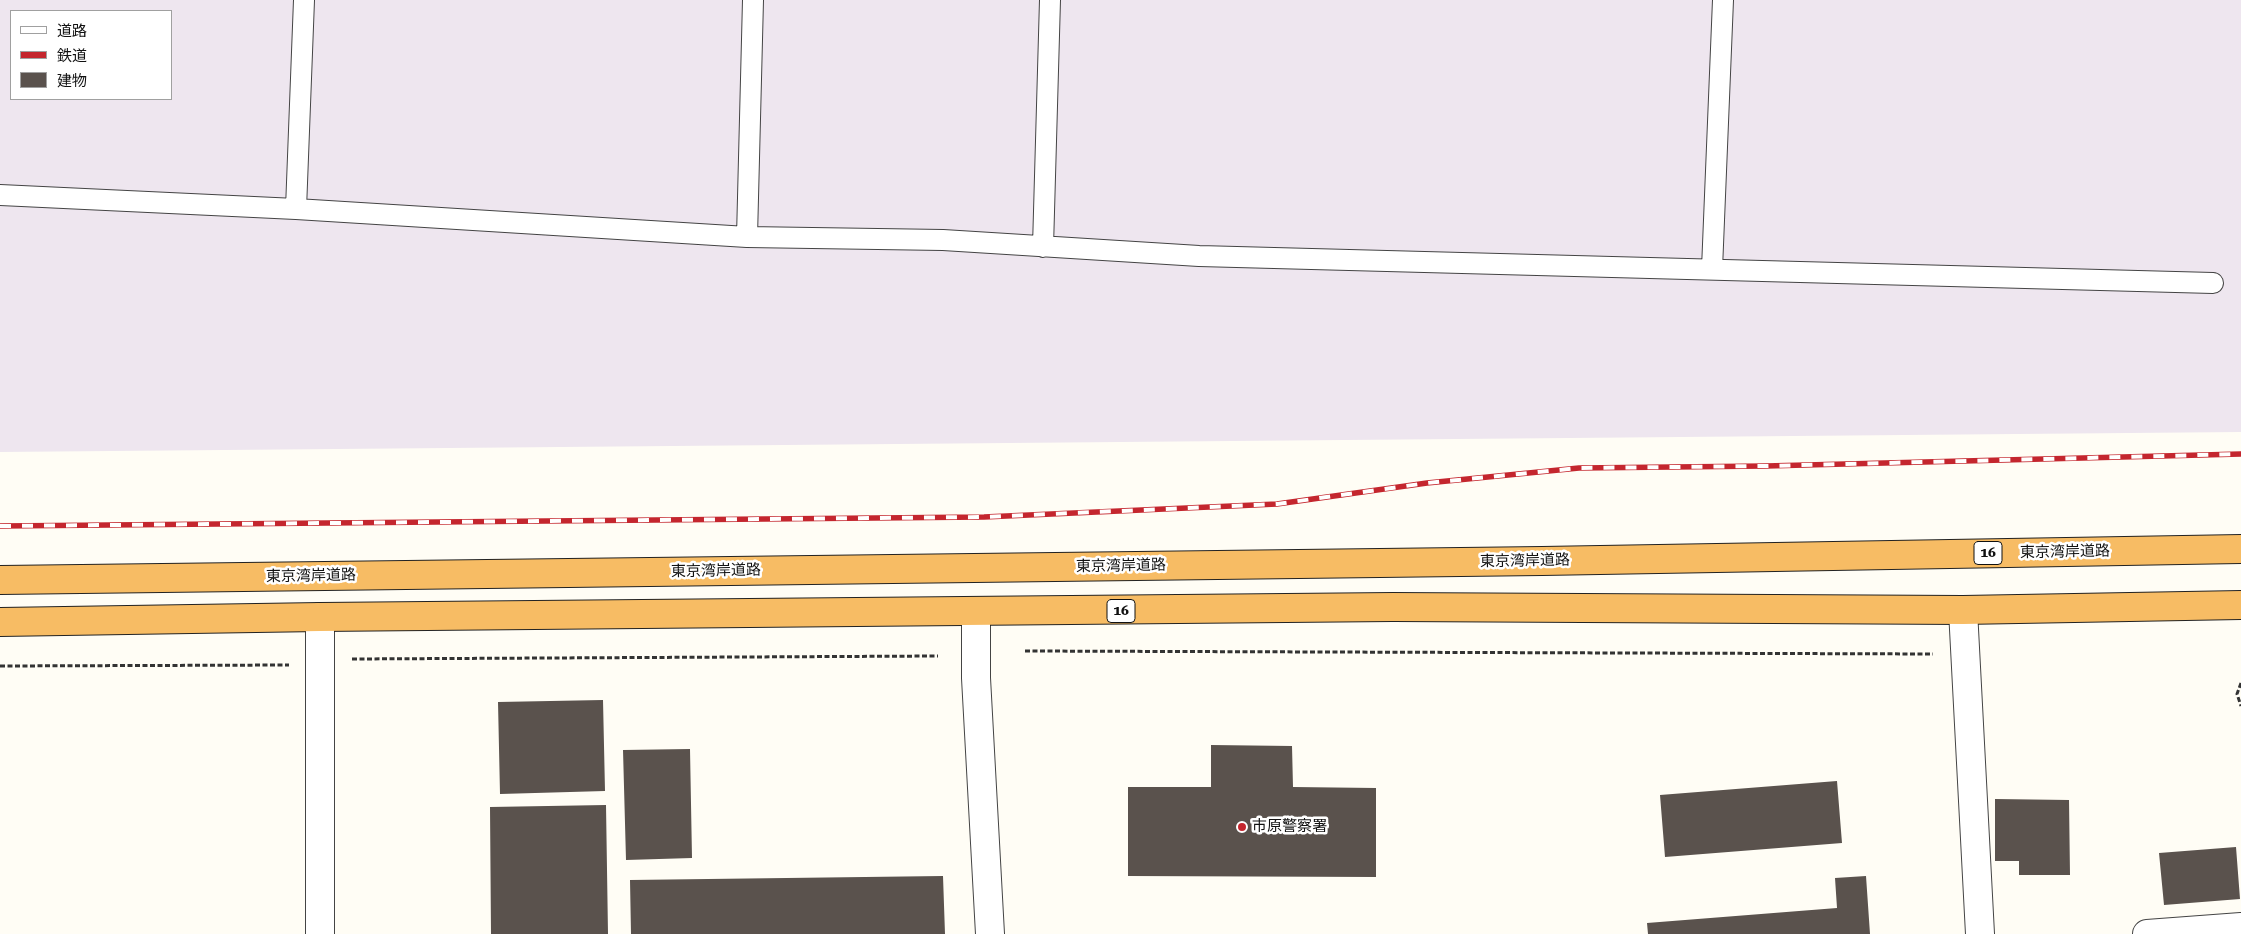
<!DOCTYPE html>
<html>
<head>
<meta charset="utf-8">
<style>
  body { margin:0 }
  #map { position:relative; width:2241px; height:934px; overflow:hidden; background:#fffdf5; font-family:"Roboto Serif","Noto Sans JP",serif }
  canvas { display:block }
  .legend { position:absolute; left:10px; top:10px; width:162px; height:90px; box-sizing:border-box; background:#fff; border:1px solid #a0a0a0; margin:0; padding:6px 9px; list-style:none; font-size:15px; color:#111 }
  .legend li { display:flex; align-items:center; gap:10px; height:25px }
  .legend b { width:25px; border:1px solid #a0a0a0 }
</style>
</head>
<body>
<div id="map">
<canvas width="2241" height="934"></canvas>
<ul class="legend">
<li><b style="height:6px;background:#fff"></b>道路</li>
<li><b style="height:6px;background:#c4262e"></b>鉄道</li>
<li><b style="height:14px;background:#5a524d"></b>建物</li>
</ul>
</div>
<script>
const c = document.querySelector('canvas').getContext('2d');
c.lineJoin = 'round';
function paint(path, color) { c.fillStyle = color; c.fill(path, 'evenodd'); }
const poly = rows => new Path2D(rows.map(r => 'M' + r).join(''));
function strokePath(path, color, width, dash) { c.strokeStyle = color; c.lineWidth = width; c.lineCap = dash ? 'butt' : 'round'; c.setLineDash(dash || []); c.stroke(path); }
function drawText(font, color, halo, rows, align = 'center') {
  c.font = font + ' "Roboto Serif","Noto Sans JP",serif'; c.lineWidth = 5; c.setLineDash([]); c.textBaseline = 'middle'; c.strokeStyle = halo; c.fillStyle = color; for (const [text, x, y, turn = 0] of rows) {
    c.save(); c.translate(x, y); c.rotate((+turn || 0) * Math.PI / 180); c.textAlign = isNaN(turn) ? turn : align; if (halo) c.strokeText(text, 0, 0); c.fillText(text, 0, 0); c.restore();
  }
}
const industrial = poly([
  [0,0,2241,0,2241,432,0,452],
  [11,11,171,11,171,99,11,99]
]);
const building = poly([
  [603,700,605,791,500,794,498,702],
  [1211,745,1292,746,1293,787,1376,788,1376,877,1128,876,1128,787,1211,787],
  [690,749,692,858,626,860,623,750],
  [1837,781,1842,843,1665,857,1660,795],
  [1995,799,2069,800,2070,875,2019,875,2019,861,1995,861],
  [606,805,608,934,491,934,490,807],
  [2236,847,2240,899,2164,905,2159,853],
  [943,876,945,934,631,934,630,880],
  [1866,876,1870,934,1648,934,1647,923,1837,908,1835,878]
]);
const path = poly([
  [1025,651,1933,654],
  [352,659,938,656],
  [0,666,289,665],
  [2241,683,2237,694,2241,706]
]);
const service = poly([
  [0,195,296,209,747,237,943,240,1199,256,2213,283],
  [296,209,304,0],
  [747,237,753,0],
  [1043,247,1050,0],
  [1712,269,1723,0]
]);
const minor = poly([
  [1963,610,1980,934],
  [320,617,320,934]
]);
const tertiary = poly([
  [976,612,976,678,990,934],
  [2147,934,2241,927]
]);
const trunk = poly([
  [0,580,1542,561,2241,549],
  [0,622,320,617,1393,607,1963,610,2241,605]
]);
const rail = poly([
  [0,526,984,517,1277,504,1427,483,1579,468,1766,466,2241,454]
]);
const markers = [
  [1242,827,5,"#c4262e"]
];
const shields = [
  [1988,553,28],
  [1121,611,28]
];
const shieldNames = [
  ["16",1988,553],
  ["16",1121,611]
];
const streetNames = [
  ["東京湾岸道路",2065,552,-1],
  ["東京湾岸道路",1525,561,-1],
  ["東京湾岸道路",1121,566,-1],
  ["東京湾岸道路",716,571,-1],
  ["東京湾岸道路",311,576,-1]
];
const poiNames = [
  ["市原警察署",1252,827]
];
paint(industrial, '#eee6ef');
paint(building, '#5a524d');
strokePath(service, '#444', 22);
strokePath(minor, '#444', 30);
strokePath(tertiary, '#444', 30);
strokePath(trunk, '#222', 30);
strokePath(path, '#333', 3, [5, 2.5]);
strokePath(service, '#fff', 20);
strokePath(minor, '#fff', 28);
strokePath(tertiary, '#fff', 28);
strokePath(trunk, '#f7bc64', 28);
strokePath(rail, '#c4262e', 5.5);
strokePath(rail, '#fff', 4, [11]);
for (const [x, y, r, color] of markers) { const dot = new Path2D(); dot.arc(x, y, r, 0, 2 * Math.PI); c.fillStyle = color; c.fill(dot); strokePath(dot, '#fff', 2); }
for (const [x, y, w] of shields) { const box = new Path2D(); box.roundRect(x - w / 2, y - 11.5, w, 23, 4); c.fillStyle = '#fff'; c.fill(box); strokePath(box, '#111', 1); }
drawText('bold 14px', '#111', null, shieldNames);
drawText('15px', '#111', '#fff', streetNames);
drawText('15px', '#111', '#fff', poiNames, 'left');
</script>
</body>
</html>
